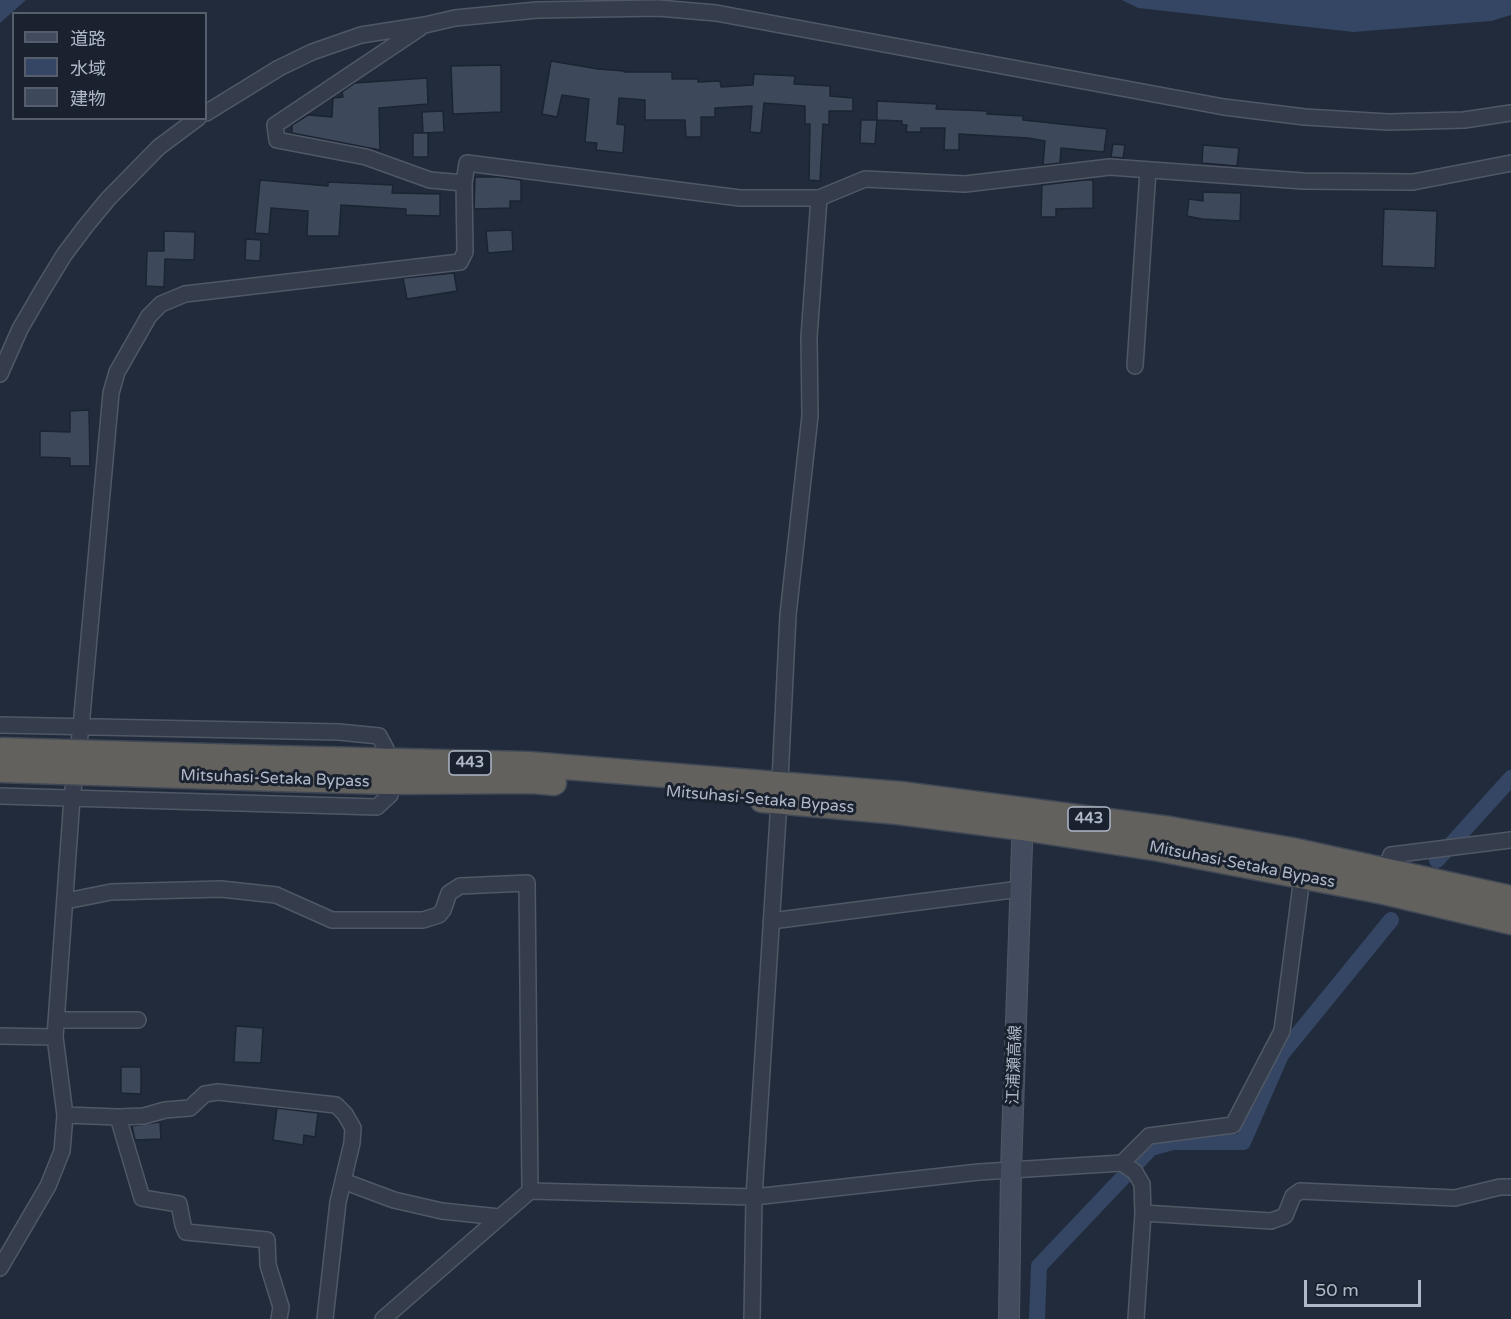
<!DOCTYPE html>
<html>
<head>
<meta charset="utf-8">
<style>
  body { margin:0 }
  #map { position:relative; width:1511px; height:1319px; overflow:hidden; background:#212b3b; font-family:"Varela Round","Noto Sans JP",sans-serif }
  canvas { display:block }
  .legend { position:absolute; left:12px; top:12px; width:195px; height:108px; box-sizing:border-box; background:#1a2230; border:2px solid #565e6d; margin:0; padding:8px 10px; list-style:none; font-size:18px; color:#b0b8c8 }
  .legend li { display:flex; align-items:center; gap:12px; height:30px }
  .legend b { width:30px; border:2px solid #565e6d }
  .scale { position:absolute; left:1304px; top:1280px; width:117px; height:27px; box-sizing:border-box; border:3px solid #b0b8c8; border-top:0; padding-left:8px; font-size:18px; line-height:21px; white-space:nowrap; color:#b0b8c8; -webkit-text-stroke:4px #1a2230; paint-order:stroke }
</style>
</head>
<body>
<div id="map">
<canvas width="1511" height="1319"></canvas>
<ul class="legend">
<li><b style="height:8px;background:#434c5f"></b>道路</li>
<li><b style="height:16px;background:#344663"></b>水域</li>
<li><b style="height:16px;background:#3d495b"></b>建物</li>
</ul>
<div class="scale">50 m</div>
</div>
<script>
const c = document.querySelector('canvas').getContext('2d');
c.lineJoin = 'round';
function paint(path, color) { c.fillStyle = color; c.fill(path, 'evenodd'); }
const poly = rows => new Path2D(rows.map(r => 'M' + r).join(''));
function strokePath(path, color, width, dash) { c.strokeStyle = color; c.lineWidth = width; c.lineCap = dash ? 'butt' : 'round'; c.setLineDash(dash || []); c.stroke(path); }
function drawText(font, color, halo, rows, align = 'center') {
  c.font = font + ' "Varela Round","Noto Sans JP",sans-serif'; c.lineWidth = 6; c.setLineDash([]); c.textBaseline = 'middle'; c.strokeStyle = halo; c.fillStyle = color; for (const [text, x, y, turn = 0] of rows) {
    c.save(); c.translate(x, y); c.rotate((+turn || 0) * Math.PI / 180); c.textAlign = isNaN(turn) ? turn : align; if (halo) c.strokeText(text, 0, 0); c.fillText(text, 0, 0); c.restore();
  }
}
const water = poly([
  [0,0,26,0,0,23],
  [1122,0,1511,0,1511,15,1491,21,1353,32,1138,8]
]);
const canal = poly([
  [1437,860,1511,778],
  [1037,1319,1039,1266,1151,1148,1173,1142,1243,1142,1281,1055,1391,920]
]);
const building = poly([
  [551,61,598,69,624,71,624,72,672,72,672,79,698,79,698,82,720,81,721,87,753,85,754,74,795,76,794,84,830,86,830,96,853,98,853,111,829,111,829,125,823,124,820,181,809,180,810,124,805,124,805,106,764,103,761,133,750,132,752,106,715,108,715,117,701,117,701,137,686,137,685,120,645,120,645,100,619,98,617,124,625,125,623,153,596,150,597,143,585,142,589,99,562,95,557,117,542,114,551,61],
  [501,65,501,112,453,114,451,66,501,65],
  [427,78,428,104,379,108,380,150,292,133,292,125,308,115,332,117,333,98,343,97,342,92,355,83,427,78],
  [877,101,937,104,936,109,987,111,987,114,1023,116,1023,120,1107,129,1104,152,1061,148,1060,163,1043,165,1045,141,1028,138,959,134,959,150,944,150,945,128,921,128,921,132,906,132,907,125,902,125,902,121,877,120,877,101],
  [443,111,444,132,423,133,422,112,443,111],
  [861,120,877,120,875,144,860,143,861,120],
  [413,133,428,133,428,157,413,157,413,133],
  [1113,144,1125,145,1123,158,1111,157,1113,144],
  [1203,145,1239,148,1237,166,1202,163,1203,145],
  [475,177,499,177,521,180,521,201,510,201,510,208,474,209,475,177],
  [260,180,328,186,328,182,393,185,392,193,440,194,440,216,406,215,406,209,341,205,339,236,307,236,308,211,271,208,269,234,255,233,260,180],
  [1085,180,1093,180,1093,208,1056,209,1056,217,1041,217,1042,185,1085,180],
  [1203,192,1241,193,1240,221,1202,219,1187,216,1189,199,1203,201,1203,192],
  [1384,209,1437,211,1435,268,1382,266,1384,209],
  [512,230,513,251,488,253,486,231,512,230],
  [164,231,195,232,194,260,165,259,164,287,146,286,147,251,164,251,164,231],
  [246,239,261,240,260,261,245,260,246,239],
  [454,273,457,291,407,299,403,278,454,273],
  [89,410,90,466,70,466,70,458,40,457,40,431,70,432,70,411,89,410],
  [236,1026,263,1028,261,1063,234,1062,236,1026],
  [121,1067,141,1067,141,1094,121,1093,121,1067],
  [277,1108,318,1113,315,1137,304,1135,303,1145,273,1140,277,1108],
  [160,1122,161,1139,135,1140,132,1126,160,1122]
]);
const minor = poly([
  [420,28,275,125,277,140,366,157,430,180,464,183],
  [206,113,279,68,312,52,361,35,425,25,455,18,537,10,658,8,716,13,1224,107,1305,117,1388,122,1464,120,1511,113],
  [1135,366,1148,170],
  [0,374,20,329,42,291,64,255,85,227,108,199,159,147,198,118],
  [0,725,339,732,379,736,386,749,390,782,390,795,377,807,0,796],
  [1385,869,1391,855,1511,840],
  [66,901,111,892,221,889,276,895,332,920,423,920,439,915,443,910,449,893,460,886,527,883,530,1191],
  [771,921,1020,889],
  [57,1020,138,1020],
  [0,1036,55,1037],
  [65,1115,118,1117,144,1116,165,1110,190,1108,205,1094,218,1092,336,1105,345,1114,353,1128,352,1143,338,1202,325,1319],
  [118,1117,142,1198,179,1204,183,1225,186,1232,267,1240,268,1265,281,1307,279,1319],
  [1122,1163,1149,1136,1233,1125,1282,1031,1302,877,1305,868],
  [343,1181,394,1200,442,1211,499,1217],
  [0,1268,48,1186,62,1151,65,1115,55,1037,72,798,81,727,111,393,117,372,149,316,161,304,185,294,460,262,465,252,464,183,467,163,740,198,819,198,865,179,965,184,1110,167,1303,181,1413,182,1511,163],
  [383,1319,530,1191,754,1197,979,1172,1122,1163,1135,1172,1142,1184,1143,1213,1271,1221,1285,1216,1293,1196,1300,1191,1455,1198,1500,1187,1511,1187],
  [752,1319,754,1197,779,801,788,615,810,416,809,337,819,198],
  [1136,1319,1143,1213]
]);
const secondary = poly([
  [1009,1319,1011,1170,1023,815]
]);
const trunk = poly([
  [277,758,528,764,901,794,1170,829,1292,850,1511,898],
  [278,779,390,782,532,781,554,783],
  [762,800,898,812,1022,828,1159,849,1384,892,1511,922]
]);
const trunkBridge = poly([
  [0,750,277,758],
  [0,770,278,779]
]);
const shields = [
  [470,763,42],
  [1089,819,42]
];
const shieldNames = [
  ["443",470,763],
  ["443",1089,819]
];
const streetNames = [
  ["Mitsuhasi-Setaka Bypass",275,779,2],
  ["Mitsuhasi-Setaka Bypass",760,800,5],
  ["Mitsuhasi-Setaka Bypass",1242,865,11],
  ["江浦瀬高線",1015,1065,-88]
];
paint(water, '#344663');
strokePath(canal, '#344663', 16);
paint(building, '#3d495b');
strokePath(building, '#1c2432', 1.5);
strokePath(minor, '#505866', 18);
strokePath(secondary, '#505866', 22);
strokePath(trunk, '#404856', 27);
strokePath(minor, '#353d4c', 15);
strokePath(secondary, '#434c5f', 20);
strokePath(trunk, '#62615e', 24);
strokePath(trunkBridge, '#404856', 27, []);
strokePath(trunkBridge, '#62615e', 24);
for (const [x, y, w] of shields) { const box = new Path2D(); box.roundRect(x - w / 2, y - 12, w, 24, 4.5); c.fillStyle = '#1a2230'; c.fill(box); strokePath(box, '#b0b8c8', 1.5); }
drawText('bold 15px', '#b0b8c8', null, shieldNames);
drawText('16px', '#b0b8c8', '#1a2230', streetNames);
</script>
</body>
</html>
